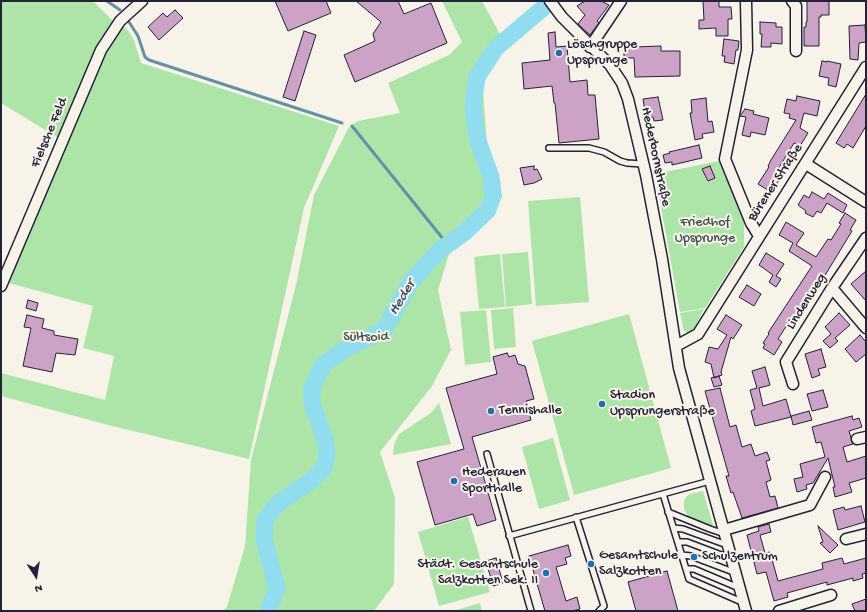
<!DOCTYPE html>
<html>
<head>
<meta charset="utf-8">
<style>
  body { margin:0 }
  #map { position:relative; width:867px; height:612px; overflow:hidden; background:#f7f3e8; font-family:"Gochi Hand",sans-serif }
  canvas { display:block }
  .frame { position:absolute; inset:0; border:2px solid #22223b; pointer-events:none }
  .north { position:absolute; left:16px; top:556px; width:40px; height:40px; -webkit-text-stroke:3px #f7f3e8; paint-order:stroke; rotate:168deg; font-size:11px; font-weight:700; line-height:16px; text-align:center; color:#22223b }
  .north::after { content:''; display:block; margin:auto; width:14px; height:18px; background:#22223b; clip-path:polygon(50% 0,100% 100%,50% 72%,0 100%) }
</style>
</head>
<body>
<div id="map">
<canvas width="867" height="612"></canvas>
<div class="frame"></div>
<div class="north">N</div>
</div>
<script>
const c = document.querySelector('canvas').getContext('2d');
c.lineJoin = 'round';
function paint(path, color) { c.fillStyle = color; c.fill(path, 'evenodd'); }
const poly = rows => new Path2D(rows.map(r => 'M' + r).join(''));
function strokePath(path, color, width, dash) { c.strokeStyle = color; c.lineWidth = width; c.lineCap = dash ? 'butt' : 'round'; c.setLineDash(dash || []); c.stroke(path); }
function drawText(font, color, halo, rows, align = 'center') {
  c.font = font + ' "Gochi Hand",sans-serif'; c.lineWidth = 4; c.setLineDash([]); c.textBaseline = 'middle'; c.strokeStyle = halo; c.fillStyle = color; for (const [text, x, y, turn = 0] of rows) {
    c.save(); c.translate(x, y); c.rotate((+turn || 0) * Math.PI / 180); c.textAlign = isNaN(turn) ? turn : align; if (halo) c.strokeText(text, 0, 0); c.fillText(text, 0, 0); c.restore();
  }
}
const green = poly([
  [1,1,93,1,112,20,127,29,134,40,141,63,339,126,304,208,249,459,108,425,1,396,1,373,105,400,114,356,83,348,93,306,9,283,65,142,1,103],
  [443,1,482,1,501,36,490,43,482,55,491,46,502,47,482,78,487,144,500,179,502,197,491,217,450,251,438,290,451,350,432,386,380,452,395,498,394,584,374,611,222,611,227,607,245,546,251,460,296,285,314,195,349,127,358,121,400,113,388,83,449,55,462,42,443,3],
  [719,161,744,221,744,247,705,308,680,312,655,174],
  [580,197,589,302,536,306,528,201],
  [528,252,532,304,506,307,502,254],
  [500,254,505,307,479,309,474,257],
  [513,308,516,347,494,349,491,310],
  [704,309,693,331,689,333,684,331,680,313],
  [486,310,491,362,465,365,460,312],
  [629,314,671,468,574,495,532,341],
  [439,403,451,444,393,455,394,445,399,434,431,413],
  [553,438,570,500,539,509,522,447],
  [703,491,713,525,711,526,688,516,684,510,684,501,686,497,690,494],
  [468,517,490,592,439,606,418,532],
  [480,603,482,611,453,611]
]);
const stream = poly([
  [107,1,120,10],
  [129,22,138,36,145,57,149,60,342,123],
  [352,126,448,245]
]);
const river = poly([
  [268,611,277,588,264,538,265,520,277,504,308,483,323,470,327,455,325,440,312,403,312,387,323,365,342,351,384,330,411,282,440,250,464,233,488,210,493,196,491,177,478,141,473,108,477,77,496,48,543,8,549,1]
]);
const building = poly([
  [275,1,326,1,331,13,288,31,275,1],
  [356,1,398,1,404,14,431,3,447,43,355,82,344,55,375,41,373,34,381,22,356,1],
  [585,1,601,1,609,5,597,21,599,23,590,35,578,24,585,15,577,6,585,1],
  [703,1,719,1,719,7,731,7,732,19,728,19,728,36,716,36,716,28,699,29,699,20,704,20,703,1],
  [807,1,829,1,829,15,821,15,821,17,819,17,819,46,804,46,804,27,806,27,806,22,807,22,807,1],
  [175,10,183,18,159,40,148,27,163,13,167,17,175,10],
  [760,22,776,23,776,27,782,27,782,44,771,43,771,47,761,47,762,34,760,34,760,22],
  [865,25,866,42,859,43,858,60,850,59,849,26,865,25],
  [304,31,316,35,295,101,283,97,304,31],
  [555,32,556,47,567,46,570,82,587,80,588,95,595,95,599,139,559,143,555,103,554,103,552,86,524,89,522,63,550,60,548,33,555,32],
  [724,39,739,41,738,50,736,50,734,64,724,62,725,56,722,56,724,39],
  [624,44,634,44,634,47,661,46,661,51,680,51,680,76,635,77,634,58,624,58,624,44],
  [822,61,827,62,827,61,841,64,836,87,828,85,829,78,819,76,822,61],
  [866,94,866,126,853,148,847,144,844,148,836,143,866,94],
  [797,96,820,101,817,116,804,113,800,128,808,133,800,146,794,143,777,171,783,175,771,192,758,184,769,167,768,166,771,160,796,120,789,118,790,114,784,113,787,99,796,101,797,96],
  [658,97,663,120,654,121,653,117,646,118,643,99,658,97],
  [706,98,708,122,712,121,714,132,702,134,703,138,695,140,690,113,692,113,691,100,706,98],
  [745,109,754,111,753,114,769,118,765,135,751,132,750,137,742,135,746,117,740,116,745,109],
  [699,145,702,158,672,165,672,162,665,163,663,155,670,153,669,152,699,145],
  [534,166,534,170,537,169,542,179,534,183,524,185,520,168,534,166],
  [710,166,715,178,708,181,702,169,710,166],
  [812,192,824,199,828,193,847,205,843,213,827,203,821,213,817,211,813,217,805,213,806,211,798,205,804,195,809,198,812,192],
  [845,213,856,220,850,230,852,231,810,300,791,327,787,325,778,339,782,342,774,355,763,348,765,344,763,343,769,334,768,333,812,266,789,251,793,243,779,235,786,222,804,233,796,245,816,257,828,239,831,240,841,224,839,223,845,213],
  [766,253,784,264,776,276,781,279,776,287,769,282,773,275,759,265,766,253],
  [866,271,866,301,851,284,866,271],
  [747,285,761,294,754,306,739,297,747,285],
  [28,300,38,303,36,311,26,308,28,300],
  [839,313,850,325,835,338,838,341,830,348,823,341,831,334,825,327,839,313],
  [27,315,44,319,42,328,54,331,54,335,78,339,75,355,56,353,52,372,23,366,31,328,24,327,27,315],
  [726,315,742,325,733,339,731,337,721,372,722,375,714,378,711,364,705,362,709,347,718,349,727,335,717,329,726,315],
  [860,335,866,342,866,354,856,362,845,349,860,335],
  [821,349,826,367,818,369,820,375,812,378,805,354,821,349],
  [507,353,509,357,515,355,518,364,525,366,534,399,526,401,531,420,472,437,496,520,477,526,473,514,435,525,417,462,464,449,446,388,497,374,493,357,507,353],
  [765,367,770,385,759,388,763,406,786,399,791,417,755,426,751,411,755,409,750,390,757,388,752,371,765,367],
  [719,376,722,385,714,387,711,378,719,376],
  [720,388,730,427,736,425,742,447,751,444,755,456,767,452,770,460,766,461,771,480,766,482,770,497,775,496,778,508,742,518,733,492,731,493,726,476,729,476,705,391,720,388],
  [823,390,828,407,812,411,807,394,823,390],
  [809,411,812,420,793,425,791,416,809,411],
  [852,416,853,420,859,418,862,427,849,431,853,444,843,447,847,462,866,456,866,478,849,483,852,492,835,497,833,487,835,487,828,458,813,483,806,485,807,489,797,492,794,479,803,477,800,464,825,457,821,442,816,443,812,427,852,416],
  [861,506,865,522,838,530,833,510,844,507,845,510,861,506],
  [769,524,771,532,760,535,765,553,770,552,778,581,823,569,822,563,842,558,844,564,866,558,866,573,862,574,863,578,853,581,853,578,827,585,827,582,787,593,788,597,774,601,766,572,757,574,747,535,759,531,758,527,769,524],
  [818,526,838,545,830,553,820,543,823,542,818,526],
  [568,545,571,556,565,558,567,564,556,567,566,601,577,597,580,609,572,611,545,611,529,556,568,545],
  [496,558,503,583,493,586,486,561,496,558],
  [667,571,678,611,636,611,628,582,667,571],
  [866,599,866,611,855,611,852,604,866,599]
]);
const lane = poly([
  [549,148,589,148,604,152,620,161,627,163,643,164],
  [487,454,531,611],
  [663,494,689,579,744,603],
  [668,512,710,529,725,534],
  [576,517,604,606,599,611],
  [674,528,683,529,727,545],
  [509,536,710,481],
  [678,542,687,542,732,559],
  [682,555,691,556,736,573],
  [686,569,694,569,739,588]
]);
const street = poly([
  [550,1,562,17,610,65,622,83,628,99,646,175,662,259,679,368,746,611],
  [746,1,747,50,725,159,751,223,759,236],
  [792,1,796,6,796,51],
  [590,47,621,1],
  [806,164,866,202],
  [1,286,101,50,120,21,142,1],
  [832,288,866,328],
  [676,346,698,334,866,67],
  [793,384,786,362,832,288,866,238],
  [857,439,866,437],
  [724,530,810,505,825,477],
  [846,539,866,534],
  [779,611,831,595]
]);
const markers = [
  [559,53,4,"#1f6fb2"],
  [602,404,4,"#1f6fb2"],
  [491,411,4,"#1f6fb2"],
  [454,481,4,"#1f6fb2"],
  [694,557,4,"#1f6fb2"],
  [591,564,4,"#1f6fb2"],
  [546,573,4,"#1f6fb2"]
];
const poiNames = [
  ["Löschgruppe",567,45],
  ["Upsprunge",567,61],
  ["Stadion",610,396],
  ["Upsprungerstraße",610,412],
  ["Tennishalle",499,411],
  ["Hederauen",462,473],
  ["Sporthalle",462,489],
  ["Gesamtschule",599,556],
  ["Salzkotten",599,572],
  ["Schulzentrum",702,557],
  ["Städt. Gesamtschule",538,565,"right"],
  ["Salzkotten Sek. II",538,581,"right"]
];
const streetNames = [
  ["Fielsche Feld",50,133,-67],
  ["Hederbornstraße",655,157,78],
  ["Bürener Straße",776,183,-57],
  ["Lindenweg",807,302,-58]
];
const parkNames = [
  ["Friedhof",705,223],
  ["Upsprunge",705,239],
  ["Sültsoid",366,338]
];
const waterNames = [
  ["Heder",403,298,-59]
];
paint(green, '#ade5a9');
strokePath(stream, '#6392a7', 3);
strokePath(river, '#8fddef', 17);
paint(building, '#cca2c6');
strokePath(building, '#22223b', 1);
strokePath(lane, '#22223b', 8);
strokePath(street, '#22223b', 13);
strokePath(lane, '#f7f3e8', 5);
strokePath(street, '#f7f3e8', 10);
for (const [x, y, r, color] of markers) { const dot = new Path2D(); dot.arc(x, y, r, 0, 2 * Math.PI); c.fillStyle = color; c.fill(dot); strokePath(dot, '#f7f3e8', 1.5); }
drawText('14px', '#22223b', '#f7f3e8', poiNames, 'left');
drawText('14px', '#22223b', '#f7f3e8', streetNames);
drawText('14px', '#455356', '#f7f3e8', parkNames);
drawText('italic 15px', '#3d5168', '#f7f3e8', waterNames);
</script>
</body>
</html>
